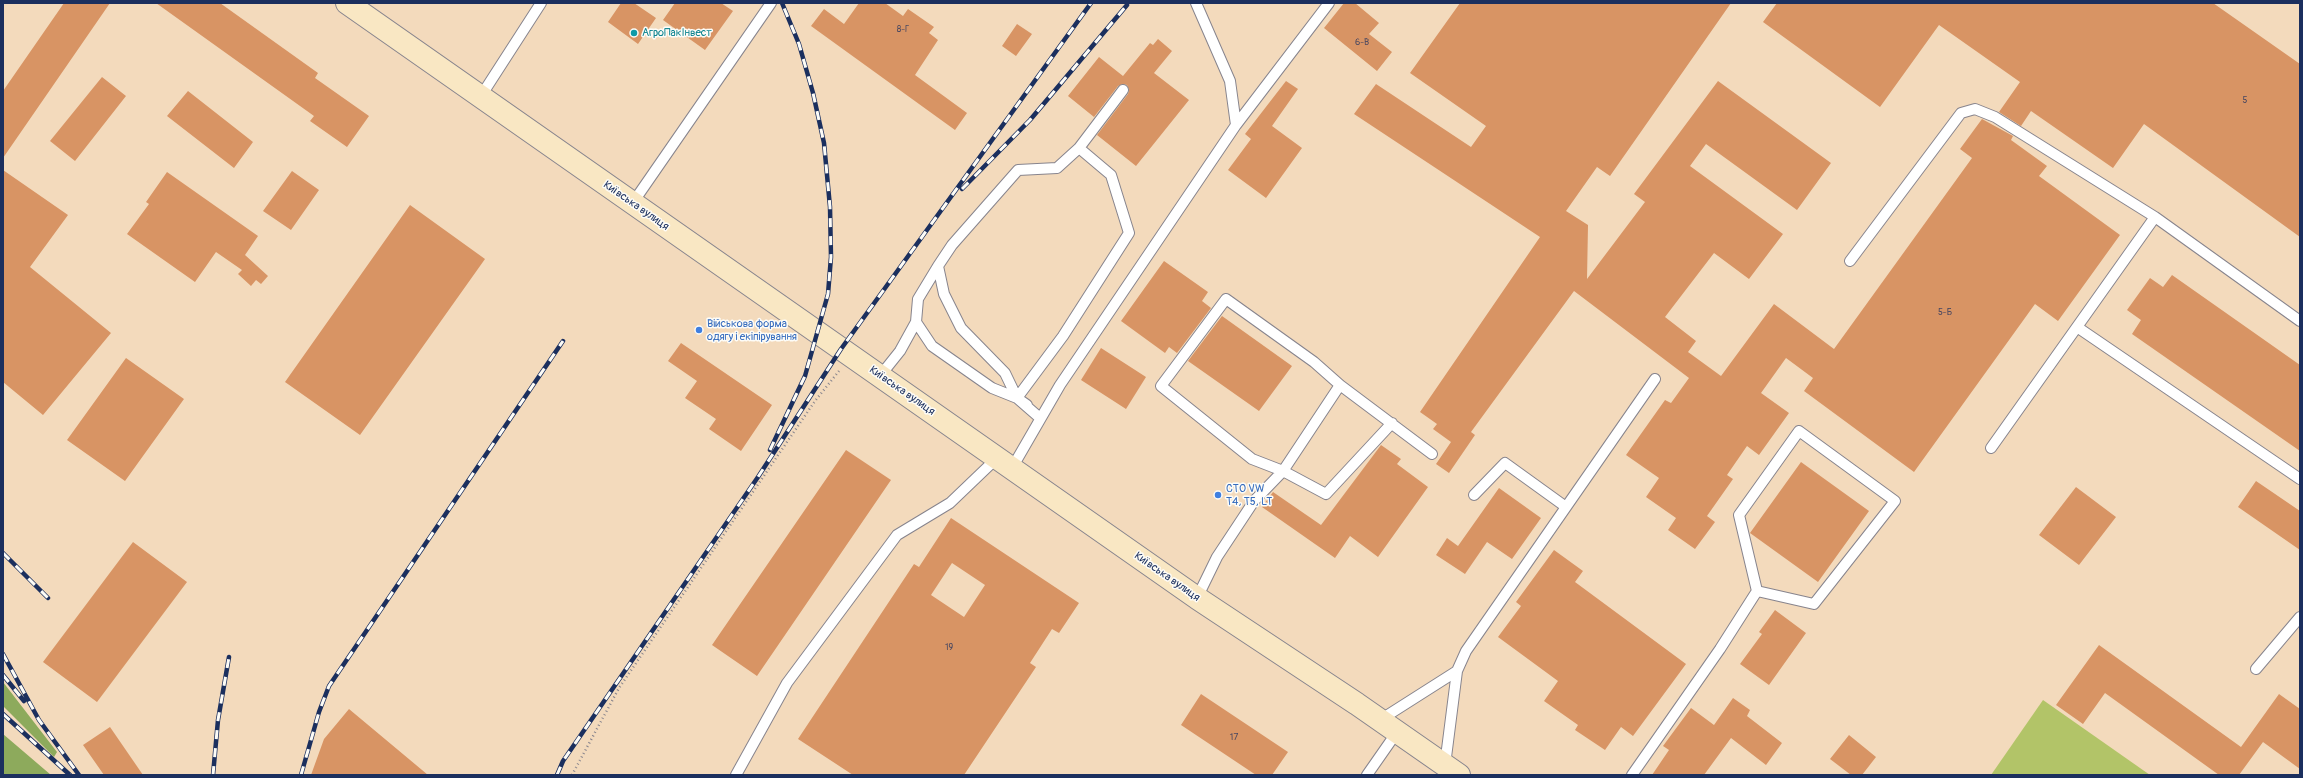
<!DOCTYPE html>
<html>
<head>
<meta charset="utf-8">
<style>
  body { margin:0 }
  #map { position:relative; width:2303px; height:778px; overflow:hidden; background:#f3dabc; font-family:Pangolin,sans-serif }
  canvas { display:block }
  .frame { position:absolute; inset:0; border:4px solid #1b2f5e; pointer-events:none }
</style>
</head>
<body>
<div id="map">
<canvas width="2303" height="778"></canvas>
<div class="frame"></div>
</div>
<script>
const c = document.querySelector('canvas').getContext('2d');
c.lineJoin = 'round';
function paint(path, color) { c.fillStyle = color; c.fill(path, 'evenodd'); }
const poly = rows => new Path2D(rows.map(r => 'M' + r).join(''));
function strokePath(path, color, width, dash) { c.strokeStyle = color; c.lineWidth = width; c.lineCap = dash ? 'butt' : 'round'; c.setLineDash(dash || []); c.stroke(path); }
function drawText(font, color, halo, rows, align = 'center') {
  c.font = font + ' Pangolin,sans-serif'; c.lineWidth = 3; c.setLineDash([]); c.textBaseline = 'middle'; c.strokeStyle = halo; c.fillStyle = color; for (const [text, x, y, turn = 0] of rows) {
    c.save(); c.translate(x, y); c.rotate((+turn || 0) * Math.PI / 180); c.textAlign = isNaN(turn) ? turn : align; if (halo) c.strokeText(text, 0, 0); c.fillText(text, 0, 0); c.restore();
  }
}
const green = poly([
  [2043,700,2150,775,1991,775]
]);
const forest = poly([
  [3,682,57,752,54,757,3,706],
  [3,734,51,775,3,775]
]);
const building = poly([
  [64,3,110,3,3,158,3,91],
  [156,3,220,3,318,73,315,78,369,116,347,147,310,121,314,116],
  [621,3,634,3,656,18,638,44,608,22],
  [675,3,721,3,733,11,705,50,663,20],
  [859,3,885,3,903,16,908,9,934,27,929,33,938,40,915,75,967,113,955,130,811,26,824,9,844,24],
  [1344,3,1355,3,1379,23,1369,34,1392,52,1377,71,1324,28],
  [1460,3,1731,3,1610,176,1597,167,1566,211,1588,225,1587,279,1645,202,1634,194,1718,81,1831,163,1797,210,1706,144,1690,166,1783,234,1749,279,1714,253,1665,317,1696,341,1688,352,1721,376,1774,304,1834,349,1972,158,1960,149,1982,119,2013,136,2011,140,2047,166,2039,176,2120,235,2058,321,2035,304,1914,472,1804,391,1813,378,1786,358,1761,393,1789,413,1759,455,1747,446,1727,475,1733,479,1707,516,1715,522,1695,549,1668,530,1676,518,1646,497,1659,478,1626,455,1665,400,1671,403,1689,378,1574,291,1471,432,1475,435,1449,473,1436,464,1451,442,1433,429,1437,424,1420,412,1540,237,1354,114,1376,84,1471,147,1486,126,1410,73],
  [1777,3,2213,3,2300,64,2300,237,2144,124,2113,168,2031,111,2021,126,1999,112,2020,82,1939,25,1880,107,1763,22],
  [1017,24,1032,34,1016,56,1002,46],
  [1158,39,1172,51,1154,73,1189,100,1136,166,1097,135,1128,94,1129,90,1127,85,1123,84,1118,86,1094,117,1068,96,1099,57,1123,76,1150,43,1153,45],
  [102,77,126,96,75,161,50,141],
  [1286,81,1298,89,1272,126,1302,148,1266,198,1228,170,1251,139,1245,134],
  [188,91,253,142,234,168,167,116],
  [3,170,68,215,30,267,111,333,43,415,3,382],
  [292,171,319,190,291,230,263,211],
  [167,172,258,236,245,255,268,276,261,284,256,280,251,286,238,274,242,270,216,252,195,282,127,234,149,204,146,202],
  [410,205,485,259,360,435,285,382],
  [1164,261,1208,292,1202,301,1211,308,1177,353,1169,347,1165,353,1121,321],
  [2172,275,2300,365,2300,451,2132,334,2141,320,2127,310,2150,278,2163,287],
  [1222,316,1292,366,1259,411,1188,361],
  [681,343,772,405,741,451,709,429,716,419,685,398,697,381,668,361],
  [1101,348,1146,377,1126,409,1081,380],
  [126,358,184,399,125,481,67,440],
  [1381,445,1401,459,1397,464,1428,487,1378,557,1350,536,1335,558,1262,507,1273,492,1321,525],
  [846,450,891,480,757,676,712,645],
  [1801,462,1869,511,1818,582,1750,533],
  [2256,481,2300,511,2300,550,2238,507],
  [2076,487,2116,517,2079,565,2039,535],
  [1499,488,1541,518,1512,559,1487,542,1465,574,1436,555,1447,538,1458,546],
  [951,518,1079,603,1059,633,1052,629,1030,663,1036,667,964,775,853,775,798,739,914,564,919,567],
  [952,563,985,585,964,617,931,595],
  [133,542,187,582,97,702,43,662],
  [1554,550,1583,571,1575,582,1686,664,1633,736,1621,727,1605,750,1575,730,1578,725,1544,701,1558,681,1498,637,1521,606,1516,602],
  [1775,610,1806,633,1769,685,1740,664,1762,634,1759,632],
  [2099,645,2241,747,2279,694,2300,709,2300,769,2263,742,2239,775,2219,775,2105,693,2083,724,2056,705],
  [1201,694,1288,752,1272,775,1256,775,1181,725],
  [1733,698,1750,710,1747,716,1782,743,1766,765,1731,738,1704,775,1652,775,1669,750,1663,746,1691,708,1714,725],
  [349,709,428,775,311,775,324,739],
  [110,727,143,775,104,775,83,745],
  [1849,735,1876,757,1862,775,1851,775,1830,759]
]);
const path = poly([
  [572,775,619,688,815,401,839,371]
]);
const lane = poly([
  [1196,3,1230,81,1236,125],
  [481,96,541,3],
  [1079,148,1123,90],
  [632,204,771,3],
  [1850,261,1961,113,1975,109,1995,117,2155,217,2300,321],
  [938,266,918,299,916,322,932,346,992,388,1017,398,1040,418],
  [2077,327,2300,479],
  [880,376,900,351,916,322],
  [1340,385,1314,362,1226,299,1161,386,1252,459,1283,471,1326,494,1392,423],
  [1017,398,1063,336,1129,233,1111,175,1079,148,1057,168,1018,170,952,245,938,266,944,294,961,328,1005,373,1017,398,1027,405],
  [1991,448,2155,217],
  [1012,468,1060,385,1236,125,1329,3],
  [1474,495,1505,463,1566,507],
  [1197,598,1217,557,1254,501,1283,471,1340,385,1432,454],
  [2256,669,2300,617],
  [1457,671,1466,651,1655,379],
  [1380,720,1457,671,1445,765],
  [736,775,787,683,897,535,950,503,997,458],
  [1367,775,1397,732],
  [1632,775,1720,649,1757,591,1739,515,1799,431,1895,501,1814,604,1757,591]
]);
const secondary = poly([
  [347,3,1197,598,1357,704,1459,775]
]);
const rail = poly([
  [962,189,1030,120,1127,5],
  [770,450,805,376,828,294,831,257,830,207,824,143,813,93,799,44,782,3],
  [3,553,48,598],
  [3,654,39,720,79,775],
  [3,675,24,701],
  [3,714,70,775],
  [213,775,218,720,229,657],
  [301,775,319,712,329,686,563,341],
  [557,775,563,761,758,477,841,349,1091,3]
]);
const markers = [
  [634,33,4,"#0f9aa8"],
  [699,330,4,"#3f7fe0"],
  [1218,495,4,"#3f7fe0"]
];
const numberNames = [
  ["8-Г",903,30],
  ["6-В",1362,43],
  ["5",2245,101],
  ["5-Б",1945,313],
  ["19",949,648],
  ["17",1234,738]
];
const cultureNames = [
  ["АгроПакІнвест",642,33]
];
const streetNames = [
  ["Київська вулиця",636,206,35],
  ["Київська вулиця",902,391,35],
  ["Київська вулиця",1167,577,35]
];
const shopNames = [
  ["Військова форма",707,324],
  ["одягу і екіпірування",707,337],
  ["СТО VW",1226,489],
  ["T4, T5, LT",1226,502]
];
paint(green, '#b2c468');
paint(forest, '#8daa5c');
paint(building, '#d89464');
strokePath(lane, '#87848d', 12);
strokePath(secondary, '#87848d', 24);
strokePath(path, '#87848d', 2.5, [1, 3]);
strokePath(lane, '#fff', 10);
strokePath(secondary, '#f9e7c3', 22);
strokePath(rail, '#1b2f5e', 4.5);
strokePath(rail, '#fdfcf7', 3, [9]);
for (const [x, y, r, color] of markers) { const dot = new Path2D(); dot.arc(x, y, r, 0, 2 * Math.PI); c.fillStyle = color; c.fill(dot); strokePath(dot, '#fdfcf7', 1.5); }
drawText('9px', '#4a4860', null, numberNames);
drawText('11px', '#0d838f', '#fdfcf7', cultureNames, 'left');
drawText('11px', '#1b2f5e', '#fdfcf7', streetNames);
drawText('11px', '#366cbe', '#fdfcf7', shopNames, 'left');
</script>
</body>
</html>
